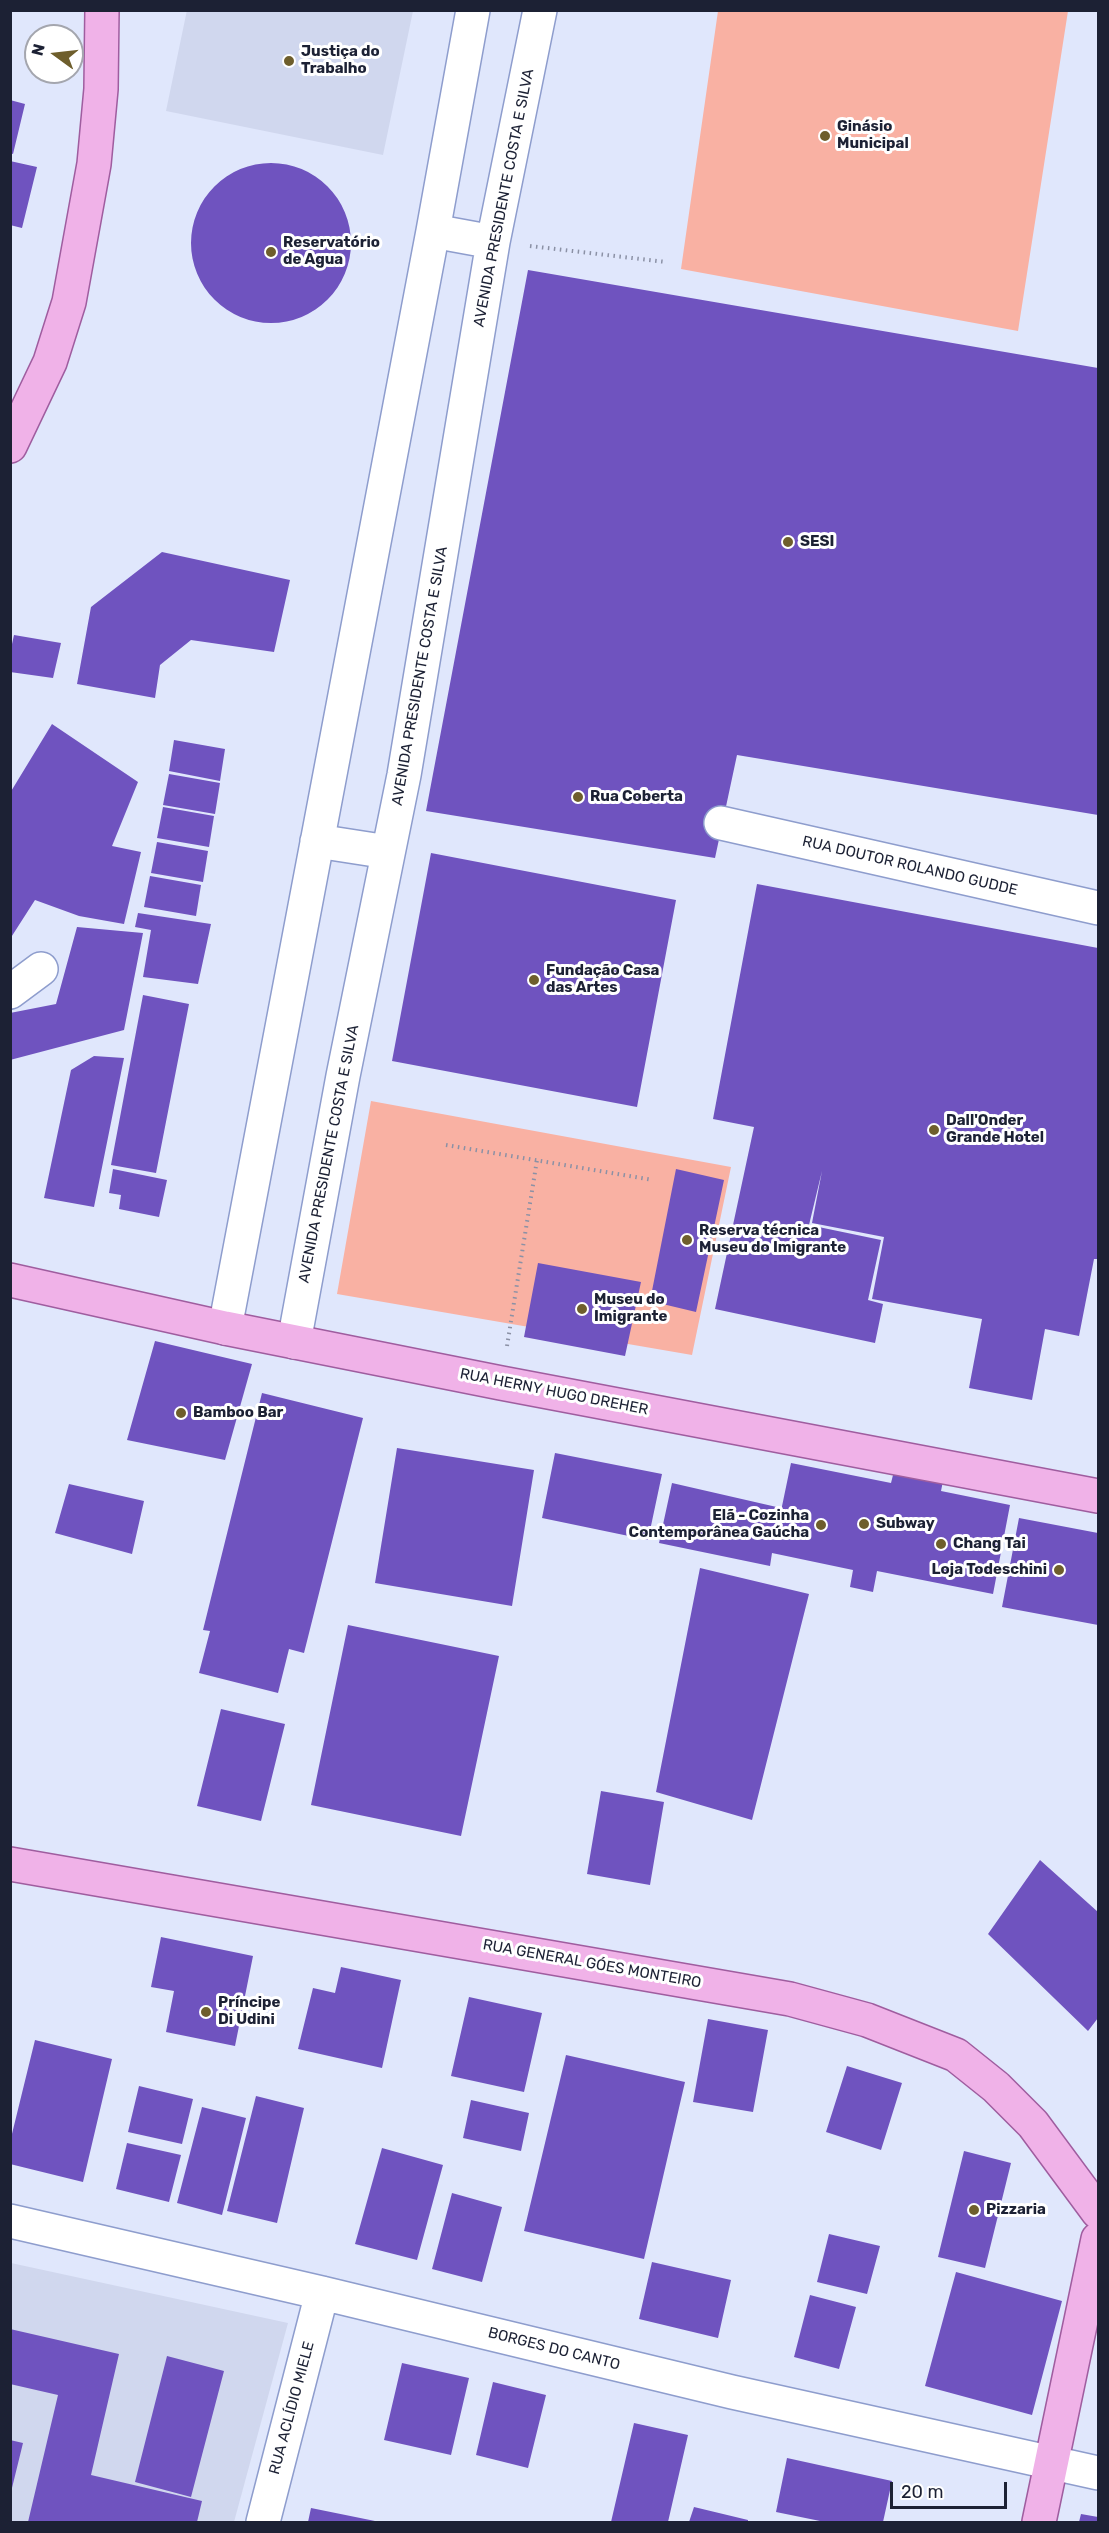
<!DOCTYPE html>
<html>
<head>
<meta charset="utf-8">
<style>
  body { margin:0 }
  #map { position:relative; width:1109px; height:2533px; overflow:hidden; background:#e0e7fc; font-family:Rubik,sans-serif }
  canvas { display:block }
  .frame { position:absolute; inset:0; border:12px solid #1c2134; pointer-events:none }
  .north { position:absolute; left:24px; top:24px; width:60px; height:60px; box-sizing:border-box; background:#fff; border:2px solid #a4a6ae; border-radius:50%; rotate:285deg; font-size:16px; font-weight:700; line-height:24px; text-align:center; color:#1c2134 }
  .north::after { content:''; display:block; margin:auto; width:21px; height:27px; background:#6e5e2c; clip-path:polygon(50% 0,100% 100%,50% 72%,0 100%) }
  .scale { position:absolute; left:890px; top:2482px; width:117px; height:27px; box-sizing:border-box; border:3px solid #1c2134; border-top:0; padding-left:8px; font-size:18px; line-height:21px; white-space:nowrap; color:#1c2134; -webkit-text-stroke:4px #fff; paint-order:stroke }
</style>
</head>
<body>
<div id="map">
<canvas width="1109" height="2533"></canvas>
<div class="frame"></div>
<div class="north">N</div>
<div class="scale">20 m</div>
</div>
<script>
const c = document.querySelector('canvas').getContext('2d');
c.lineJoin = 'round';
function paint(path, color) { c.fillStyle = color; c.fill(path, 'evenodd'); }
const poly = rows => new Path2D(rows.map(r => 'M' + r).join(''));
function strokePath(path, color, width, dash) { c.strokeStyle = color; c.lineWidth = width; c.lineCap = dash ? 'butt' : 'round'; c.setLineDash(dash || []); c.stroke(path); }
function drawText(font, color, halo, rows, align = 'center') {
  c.font = font + ' Rubik,sans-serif'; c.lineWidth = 6; c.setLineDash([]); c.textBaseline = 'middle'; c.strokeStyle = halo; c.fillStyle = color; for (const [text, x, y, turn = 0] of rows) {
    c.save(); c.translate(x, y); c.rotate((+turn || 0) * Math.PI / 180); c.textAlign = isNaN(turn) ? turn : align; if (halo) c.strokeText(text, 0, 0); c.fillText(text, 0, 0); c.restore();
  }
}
const built = poly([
  [187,10,413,11,383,155,166,111],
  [11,2263,288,2323,234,2522,11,2522]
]);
const green = poly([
  [718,11,1068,11,1018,331,681,269],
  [371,1101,731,1167,692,1355,337,1294]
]);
const building = poly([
  [10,100,25,104,13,154,10,153],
  [10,161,37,167,22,228,10,225],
  '191 243a80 80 0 1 1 160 0a80 80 0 1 1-160 0Z',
  [528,270,1098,368,1098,815,737,755,715,858,426,811],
  [162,552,290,580,274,652,191,640,160,665,155,698,77,684,91,607],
  [14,635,61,643,53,678,10,672,10,653],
  [52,724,138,782,112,846,141,852,124,924,79,916,35,900,10,939,10,793],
  [174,740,225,749,220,781,169,771],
  [169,774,220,783,215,814,163,805],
  [163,807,214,816,209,847,157,838],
  [157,842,208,851,203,882,151,873],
  [431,853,676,900,637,1107,392,1061],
  [150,876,201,885,196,916,144,907],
  [757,884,1098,948,1098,1259,1094,1259,1079,1336,1045,1329,1032,1400,969,1388,982,1319,872,1299,884,1237,812,1223,822,1171,809,1225,881,1240,868,1300,883,1304,875,1343,715,1309,754,1127,713,1119],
  [138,913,211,924,198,984,143,977,151,930,135,927],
  [77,927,143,933,124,1030,10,1060,10,1013,56,1004],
  [143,995,189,1004,156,1173,111,1165],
  [94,1056,124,1058,94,1207,44,1198,71,1070],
  [113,1169,167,1180,159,1217,119,1209,121,1195,109,1193],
  [676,1169,724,1180,696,1312,650,1301],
  [538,1263,641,1282,625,1356,524,1337],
  [155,1341,252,1364,225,1460,127,1440],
  [262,1393,363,1418,304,1653,289,1649,278,1693,199,1673,210,1631,203,1630],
  [397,1448,534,1470,512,1606,375,1583],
  [555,1453,662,1474,648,1540,542,1518],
  [791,1463,891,1483,894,1471,943,1481,941,1491,1010,1505,993,1594,877,1571,873,1592,850,1587,853,1570,772,1553,770,1566,659,1543,672,1483,781,1508,776,1535],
  [69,1484,144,1501,132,1554,55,1533],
  [1019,1518,1098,1533,1098,1625,1002,1607],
  [700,1568,809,1594,752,1820,656,1792],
  [348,1625,499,1656,461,1836,311,1805],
  [221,1709,285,1724,261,1821,197,1806],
  [601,1791,664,1802,650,1885,587,1874],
  [1040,1860,1098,1912,1098,2018,1088,2031,988,1934],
  [161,1937,253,1956,235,2046,166,2032,174,1991,151,1987],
  [341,1967,401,1980,382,2068,298,2049,313,1988,335,1993],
  [469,1997,542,2013,524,2092,451,2076],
  [708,2019,768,2030,753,2112,693,2102],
  [35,2040,112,2059,83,2182,10,2164,10,2142],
  [566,2055,685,2082,644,2259,524,2231],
  [847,2066,902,2083,881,2150,826,2132],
  [139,2086,193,2099,182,2144,128,2132],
  [256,2096,304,2108,277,2223,227,2211],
  [471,2100,529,2113,521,2151,463,2138],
  [202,2107,246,2118,222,2215,177,2203],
  [127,2143,181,2155,169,2202,116,2189],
  [382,2148,443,2165,417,2260,355,2244],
  [964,2151,1011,2163,985,2268,938,2257],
  [452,2193,502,2207,482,2282,432,2269],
  [829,2234,880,2246,867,2294,817,2282],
  [652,2262,731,2280,718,2338,639,2319],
  [956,2272,1062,2301,1032,2415,925,2386],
  [810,2295,856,2307,839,2369,794,2357],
  [10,2329,119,2354,91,2475,202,2501,197,2522,28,2522,58,2395,10,2384],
  [167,2356,224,2371,191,2497,135,2482],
  [402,2363,469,2378,451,2455,384,2440],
  [493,2382,546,2395,528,2468,476,2455],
  [634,2423,688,2435,668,2522,611,2522],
  [10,2440,23,2443,11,2492,10,2492],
  [787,2458,892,2481,883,2522,825,2522,776,2512],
  [694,2507,748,2520,748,2522,689,2522],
  [311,2508,375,2521,375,2522,308,2522],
  [1081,2514,1098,2517,1098,2522,1079,2522]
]);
const path = poly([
  [530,246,666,262],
  [446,1145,653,1180],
  [507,1346,537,1160]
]);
const minor = poly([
  [433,231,493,242],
  [721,823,1098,908],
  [317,841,388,852],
  [10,992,41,969],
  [225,1328,433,231,473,10],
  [294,1342,343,1076,404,775,493,242,540,10],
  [10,2221,322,2293,732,2392,1098,2473],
  [263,2522,322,2293]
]);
const major = poly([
  [10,446,50,362,69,302,94,164,101,89,102,10],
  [10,1280,225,1328,501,1383,1098,1496],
  [10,1864,790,1999,867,2020,956,2055,996,2087,1033,2124,1098,2212],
  [1039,2522,1098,2239]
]);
const markers = [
  [289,61,6,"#6e5e2c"],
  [825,136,6,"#6e5e2c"],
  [271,252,6,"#6e5e2c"],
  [788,542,6,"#6e5e2c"],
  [578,797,6,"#6e5e2c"],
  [534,980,6,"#6e5e2c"],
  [934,1130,6,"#6e5e2c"],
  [687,1240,6,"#6e5e2c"],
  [582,1309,6,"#6e5e2c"],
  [181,1413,6,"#6e5e2c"],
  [864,1524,6,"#6e5e2c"],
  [821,1525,6,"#6e5e2c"],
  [941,1544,6,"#6e5e2c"],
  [1059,1570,6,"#6e5e2c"],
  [206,2012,6,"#6e5e2c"],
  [974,2210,6,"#6e5e2c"]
];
const poiNames = [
  ["Justiça do",301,52],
  ["Trabalho",301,69],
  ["Ginásio",837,127],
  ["Municipal",837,144],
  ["Reservatório",283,243],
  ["de Agua",283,260],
  ["SESI",800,542],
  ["Rua Coberta",590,797],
  ["Fundação Casa",546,971],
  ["das Artes",546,988],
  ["Dall'Onder",946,1121],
  ["Grande Hotel",946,1138],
  ["Reserva técnica",699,1231],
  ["Museu do Imigrante",699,1248],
  ["Museu do",594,1300],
  ["Imigrante",594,1317],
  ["Bamboo Bar",193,1413],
  ["Elã - Cozinha",809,1516,"right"],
  ["Contemporânea Gaúcha",809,1533,"right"],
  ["Subway",876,1524],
  ["Chang Tai",953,1544],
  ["Loja Todeschini",1047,1570,"right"],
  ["Príncipe",218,2003],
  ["Di Udini",218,2020],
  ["Pizzaria",986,2210]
];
const streetNames = [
  ["AVENIDA PRESIDENTE COSTA E SILVA",504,198,-79],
  ["AVENIDA PRESIDENTE COSTA E SILVA",420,676,-80],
  ["RUA DOUTOR ROLANDO GUDDE",910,866,13],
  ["AVENIDA PRESIDENTE COSTA E SILVA",329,1154,-79],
  ["RUA HERNY HUGO DREHER",554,1392,11],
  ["RUA GENERAL GÓES MONTEIRO",592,1964,10],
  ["BORGES DO CANTO",554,2349,14],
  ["RUA ACLÍDIO MIELE",292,2408,-75]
];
paint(built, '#d0d7ee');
paint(green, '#f9b1a3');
paint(building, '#6f53bf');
strokePath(minor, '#8e9dcd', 36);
strokePath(major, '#9f5d9f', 36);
strokePath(path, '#8b91a5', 4, [1.5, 4.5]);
strokePath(minor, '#fff', 33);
strokePath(major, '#f0b2e8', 33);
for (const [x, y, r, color] of markers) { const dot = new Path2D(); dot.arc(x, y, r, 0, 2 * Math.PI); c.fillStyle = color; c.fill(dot); strokePath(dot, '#fff', 2); }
drawText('bold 15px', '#1c2134', '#fff', poiNames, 'left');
drawText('15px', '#1c2134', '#fff', streetNames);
</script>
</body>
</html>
